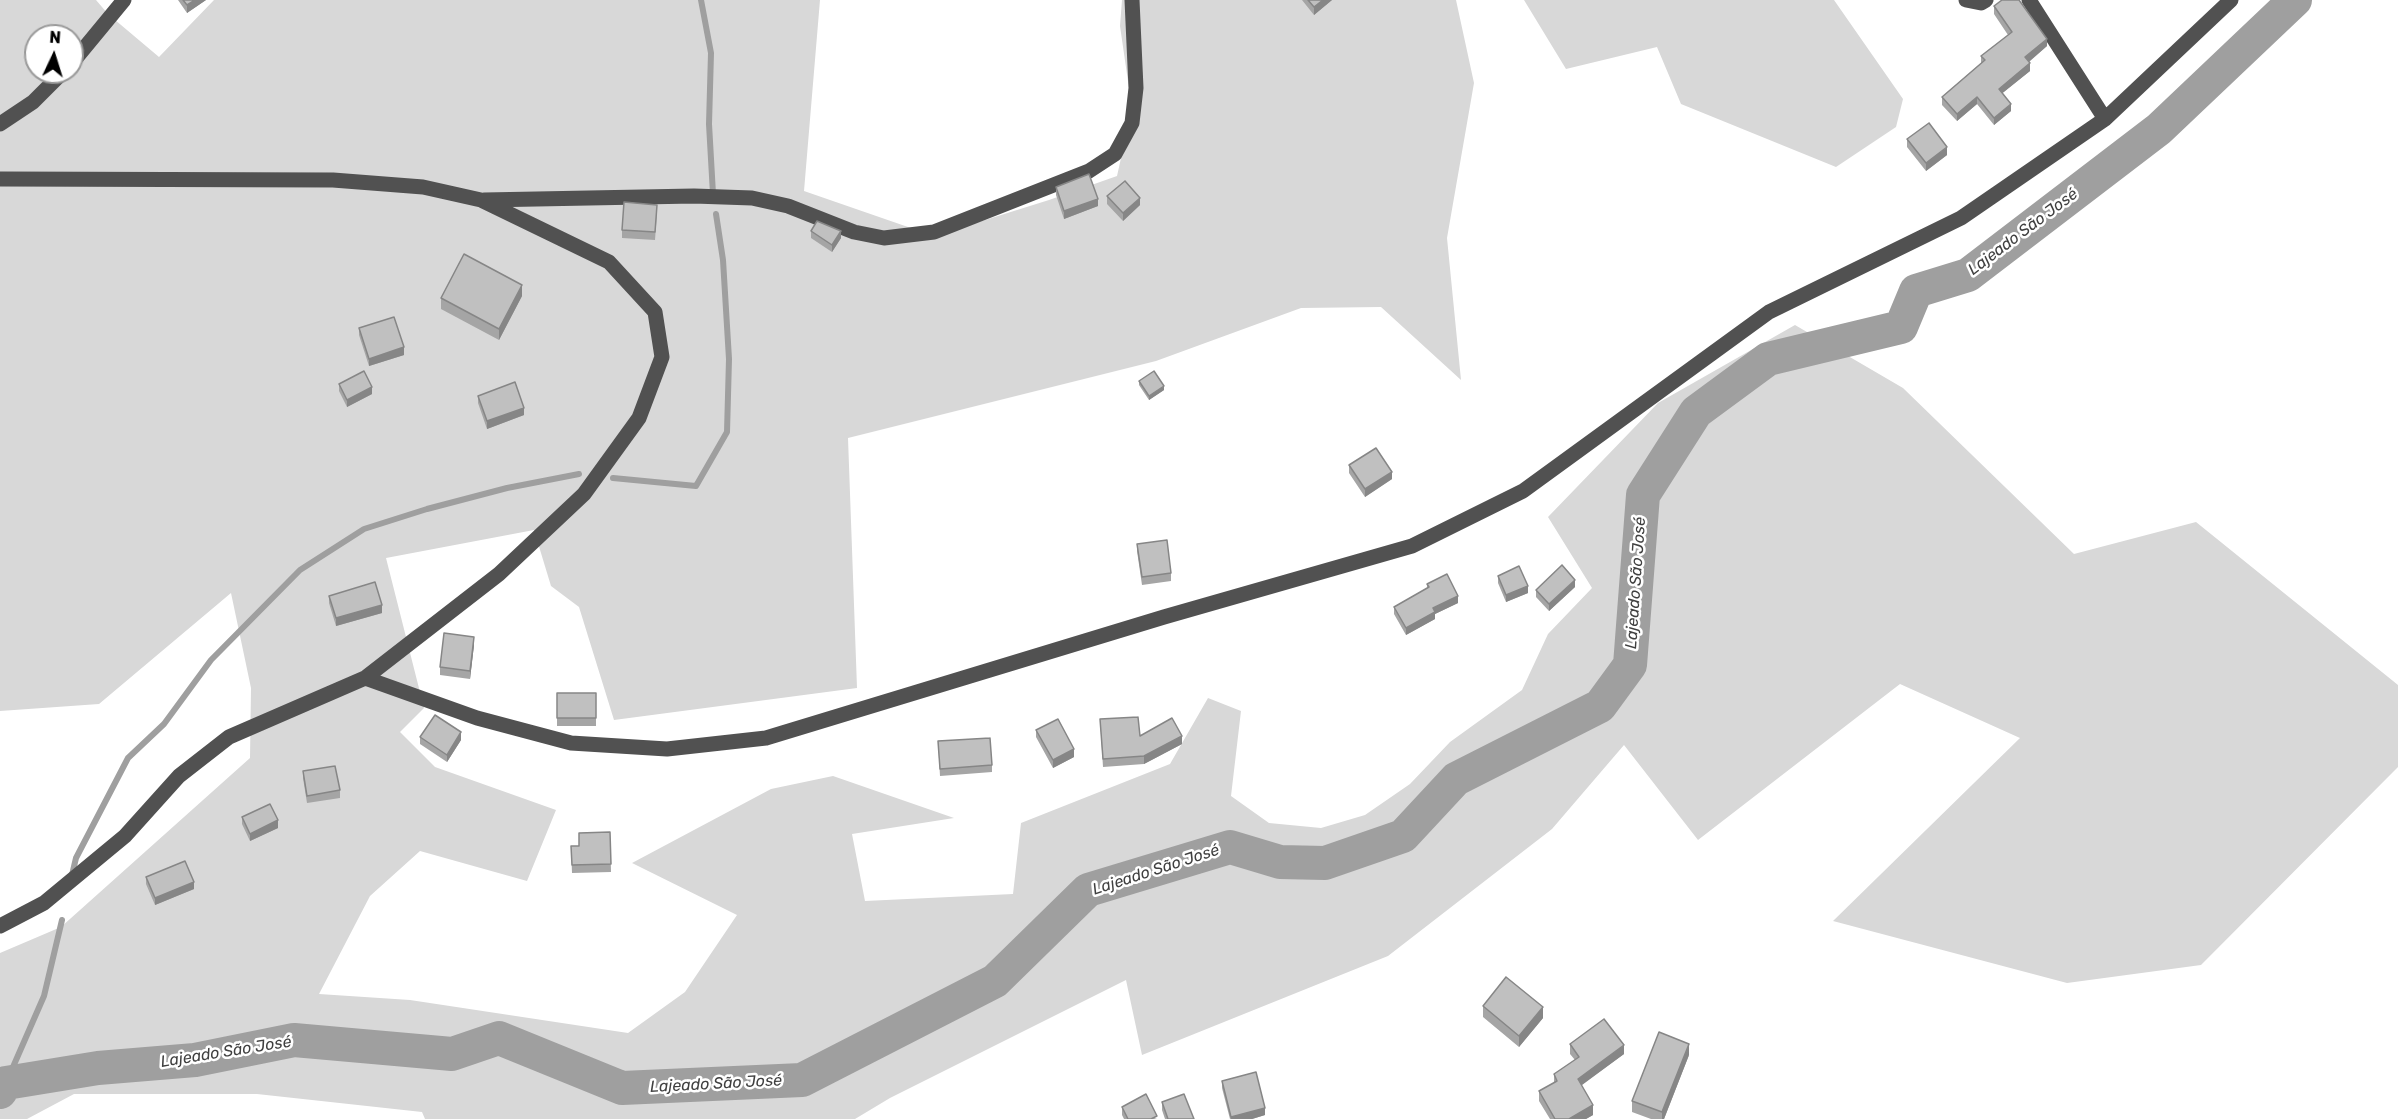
<!DOCTYPE html>
<html>
<head>
<meta charset="utf-8">
<style>
  body { margin:0 }
  #map { position:relative; width:2398px; height:1119px; overflow:hidden; background:#fff; font-family:Rubik,sans-serif }
  canvas { display:block }
  .north { position:absolute; left:24px; top:24px; width:60px; height:60px; box-sizing:border-box; background:#fff; border:2px solid #999; border-radius:50%; rotate:4deg; font-size:16px; font-weight:700; line-height:24px; text-align:center; color:#000 }
  .north::after { content:''; display:block; margin:auto; width:21px; height:27px; background:#000; clip-path:polygon(50% 0,100% 100%,50% 72%,0 100%) }
</style>
</head>
<body>
<div id="map">
<canvas width="2398" height="1119"></canvas>
<div class="north">N</div>
</div>
<script>
const c = document.querySelector('canvas').getContext('2d');
c.lineJoin = 'round';
function paint(path, color) { c.fillStyle = color; c.fill(path, 'evenodd'); }
const poly = rows => new Path2D(rows.map(r => 'M' + r).join(''));
function strokePath(path, color, width, dash) { c.strokeStyle = color; c.lineWidth = width; c.lineCap = dash ? 'butt' : 'round'; c.setLineDash(dash || []); c.stroke(path); }
function drawText(font, color, halo, rows, align = 'center') {
  c.font = font + ' Rubik,sans-serif'; c.lineWidth = 5; c.setLineDash([]); c.textBaseline = 'middle'; c.strokeStyle = halo; c.fillStyle = color; for (const [text, x, y, turn = 0] of rows) {
    c.save(); c.translate(x, y); c.rotate((+turn || 0) * Math.PI / 180); c.textAlign = isNaN(turn) ? turn : align; if (halo) c.strokeText(text, 0, 0); c.fillText(text, 0, 0); c.restore();
  }
}
const green = poly([
  [0,0,96,0,108,14,159,57,214,0,820,0,804,191,934,236,1049,200,1117,176,1132,109,1120,26,1122,0,1456,0,1474,83,1447,238,1461,380,1381,307,1301,308,1156,361,848,438,857,688,614,720,579,607,551,586,534,530,386,558,424,708,400,732,435,767,556,810,527,881,420,851,370,896,319,994,410,1000,628,1033,685,992,737,915,632,863,771,789,833,776,954,818,852,834,865,901,1013,894,1021,823,1170,764,1208,698,1241,711,1231,796,1269,823,1321,828,1365,815,1410,784,1450,742,1522,690,1548,634,1592,588,1548,517,1658,403,1795,325,1903,388,2074,554,2196,522,2398,685,2398,767,2201,965,2067,983,1833,921,2020,738,1900,684,1698,840,1624,745,1552,829,1388,956,1142,1055,1126,980,890,1098,855,1119,425,1119,422,1112,257,1094,74,1094,27,1119,0,1119,0,953,61,927,250,758,251,688,231,593,99,704,0,711],
  [36,36,72,36,72,72,36,72],
  [1524,0,1834,0,1903,99,1896,127,1836,167,1681,104,1657,47,1566,69]
]);
const stream = poly([
  [701,0,711,53,709,124,713,194],
  [613,478,696,486,727,432,729,359,723,260,716,214],
  [72,875,76,858,128,758,164,724,211,660,300,570,364,529,427,509,507,488,579,474],
  [6,1083,44,996,62,920]
]);
const river = poly([
  [0,1092,6,1083,98,1068,195,1060,294,1040,452,1054,499,1038,622,1088,802,1080,995,981,1088,890,1230,847,1280,862,1325,863,1403,836,1456,779,1600,706,1630,665,1643,495,1696,412,1768,359,1901,327,1916,291,1968,275,2159,129,2295,0]
]);
const minor = poly([
  [1966,0,1981,3,1986,0],
  [2029,0,2105,119],
  [72,63,124,0],
  [0,124,33,102,63,72],
  [0,179,333,180,423,187,481,200,609,262,655,312,662,357,639,418,584,494,499,574,365,678],
  [484,200,694,196,752,198,788,206,854,232,884,238,934,232,1089,171,1115,154,1132,123,1136,88,1132,0],
  [0,926,44,903,125,836,179,776,229,737,365,678,477,718,571,743,667,749,766,738,1164,617,1412,546,1523,491,1769,312,1961,218,2105,119,2231,0]
]);
const wall = poly([
  [178,0,206,0,187,13],
  [1302,0,1332,0,1314,15],
  [1994,6,2047,46,2029,62,2030,71,2002,93,2011,111,1994,125,1977,104,1957,121,1942,105,1942,97,1981,63,1981,56,2008,35,1994,14],
  [1907,139,1947,155,1926,171,1907,147],
  [1056,187,1098,206,1064,219,1056,195],
  [1107,196,1140,205,1123,221,1107,204],
  [657,212,655,240,622,238,622,230],
  [811,231,841,238,832,252,811,238],
  [522,296,499,340,441,309,441,298],
  [359,328,404,355,369,366,359,335],
  [1139,381,1164,390,1149,400,1139,385],
  [339,384,372,394,347,407,339,391],
  [478,396,524,415,487,429,478,403],
  [1349,465,1392,479,1365,497,1349,473],
  [1137,544,1171,573,1171,581,1142,585,1137,551],
  [1498,576,1528,593,1506,602,1498,583],
  [1427,584,1458,603,1435,614,1435,619,1406,635,1394,614,1394,607,1427,588],
  [1575,587,1549,611,1536,597,1536,590],
  [329,596,382,613,336,626,329,603],
  [474,645,470,679,440,675,440,667],
  [557,693,596,693,596,726,557,726],
  [1100,719,1140,736,1182,744,1144,764,1103,767],
  [1036,730,1074,757,1053,768,1036,737],
  [420,737,461,740,447,762,420,744],
  [938,741,992,765,992,772,940,776],
  [303,771,340,790,340,798,307,803,303,778],
  [242,817,278,828,250,841,242,824],
  [610,832,611,872,572,873,571,846,579,846],
  [146,877,194,889,155,905,146,884],
  [1483,1006,1543,1018,1519,1047,1483,1017],
  [1570,1044,1624,1054,1581,1085,1593,1115,1586,1119,1550,1119,1539,1101,1539,1091,1554,1083,1554,1074,1575,1060,1570,1054],
  [1689,1055,1664,1119,1651,1119,1632,1112,1632,1101],
  [1222,1081,1265,1115,1252,1119,1230,1119,1222,1088],
  [1162,1102,1194,1119,1165,1119,1162,1110],
  [1122,1107,1157,1119,1124,1119,1122,1115]
]);
const shadedWall = poly([
  [195,0,206,0,187,13,187,5],
  [1323,0,1332,0,1314,15,1314,7],
  [2047,39,2047,46,2025,65,2025,57],
  [2030,63,2030,71,1999,96,1999,89],
  [1977,97,1977,104,1957,121,1957,114],
  [2011,104,2011,111,1994,125,1994,118],
  [1947,147,1947,155,1926,171,1926,163],
  [1140,198,1140,205,1123,221,1123,213],
  [1098,199,1098,206,1064,219,1064,211],
  [841,231,841,238,832,252,832,245],
  [522,285,522,296,499,340,499,329],
  [404,347,404,355,369,366,369,359],
  [1164,386,1164,390,1149,400,1149,396],
  [372,387,372,394,347,407,347,400],
  [524,408,524,415,487,429,487,421],
  [1392,472,1392,479,1365,497,1365,489],
  [1575,580,1575,587,1549,611,1549,604],
  [1528,586,1528,593,1506,602,1506,595],
  [1458,596,1458,603,1435,614,1435,619,1406,635,1406,628,1433,608],
  [382,605,382,613,336,626,336,618],
  [474,637,474,645,470,679,470,671],
  [461,732,461,740,447,762,447,755],
  [1182,736,1182,744,1144,764,1144,756],
  [1074,749,1074,757,1053,768,1053,760],
  [278,820,278,828,250,841,250,834],
  [194,882,194,889,155,905,155,898],
  [1543,1007,1543,1018,1519,1047,1519,1036],
  [1689,1044,1689,1055,1664,1119,1662,1119,1662,1112],
  [1624,1045,1624,1054,1578,1088,1578,1079],
  [1593,1105,1593,1115,1586,1119,1569,1119],
  [1265,1108,1265,1115,1252,1119,1231,1119,1231,1117]
]);
const building = poly([
  [183,0,195,0,187,5,183,0],
  [1308,0,1323,0,1314,7,1308,0],
  [2002,0,2019,0,2047,39,2025,57,2030,63,1999,89,2011,104,1994,118,1977,97,1957,114,1942,97,1985,60,1981,56,2012,32,1994,6,2002,0],
  [1929,123,1947,147,1926,163,1907,139,1929,123],
  [1089,174,1098,199,1064,211,1056,187,1089,174],
  [1125,181,1140,198,1123,213,1107,196,1125,181],
  [624,202,657,205,655,232,622,230,624,202],
  [817,221,841,231,832,245,811,231,817,221],
  [464,254,522,285,499,329,441,298,464,254],
  [394,317,404,347,369,359,359,328,394,317],
  [364,371,372,387,347,400,339,384,364,371],
  [1154,371,1164,386,1149,396,1139,381,1154,371],
  [515,382,524,408,487,421,478,396,515,382],
  [1376,448,1392,472,1365,489,1349,465,1376,448],
  [1167,540,1171,573,1142,577,1137,544,1167,540],
  [1562,565,1575,580,1549,604,1536,590,1562,565],
  [1519,566,1528,586,1506,595,1498,576,1519,566],
  [1447,574,1458,596,1433,608,1435,612,1406,628,1394,607,1429,587,1427,584,1447,574],
  [375,582,382,605,336,618,329,596,375,582],
  [444,633,474,637,470,671,440,667,444,633],
  [557,693,596,693,596,718,557,718,557,693],
  [435,715,461,732,447,755,420,737,435,715],
  [1138,717,1140,736,1172,718,1182,736,1144,756,1103,759,1100,719,1138,717],
  [1058,719,1074,749,1053,760,1036,730,1058,719],
  [990,738,992,765,940,769,938,741,990,738],
  [335,766,340,790,307,796,303,771,335,766],
  [270,804,278,820,250,834,242,817,270,804],
  [610,832,611,864,572,865,571,846,579,846,579,833,610,832],
  [185,861,194,882,155,898,146,877,185,861],
  [1506,977,1543,1007,1519,1036,1483,1006,1506,977],
  [1604,1019,1624,1045,1578,1079,1593,1105,1569,1119,1555,1119,1539,1091,1557,1081,1554,1074,1579,1057,1570,1044,1604,1019],
  [1659,1032,1689,1044,1662,1112,1632,1101,1659,1032],
  [1256,1072,1265,1108,1231,1117,1222,1081,1256,1072],
  [1146,1094,1157,1116,1151,1119,1128,1119,1122,1107,1146,1094],
  [1184,1094,1194,1119,1168,1119,1162,1102,1184,1094]
]);
const waterNames = [
  ["Lajeado São José",2023,232,-37],
  ["Lajeado São José",1636,583,-86],
  ["Lajeado São José",1156,870,-18],
  ["Lajeado São José",226,1052,-9],
  ["Lajeado São José",716,1084,-3]
];
paint(green, '#d8d8d8');
strokePath(stream, '#9f9f9f', 6);
strokePath(river, '#9f9f9f', 34);
strokePath(minor, '#515151', 15);
paint(wall, '#a5a5a5');
paint(shadedWall, '#868686');
paint(building, '#c0c0c0');
strokePath(building, '#868686', 1.5);
drawText('italic 16px', '#404040', '#fff', waterNames);
</script>
</body>
</html>
